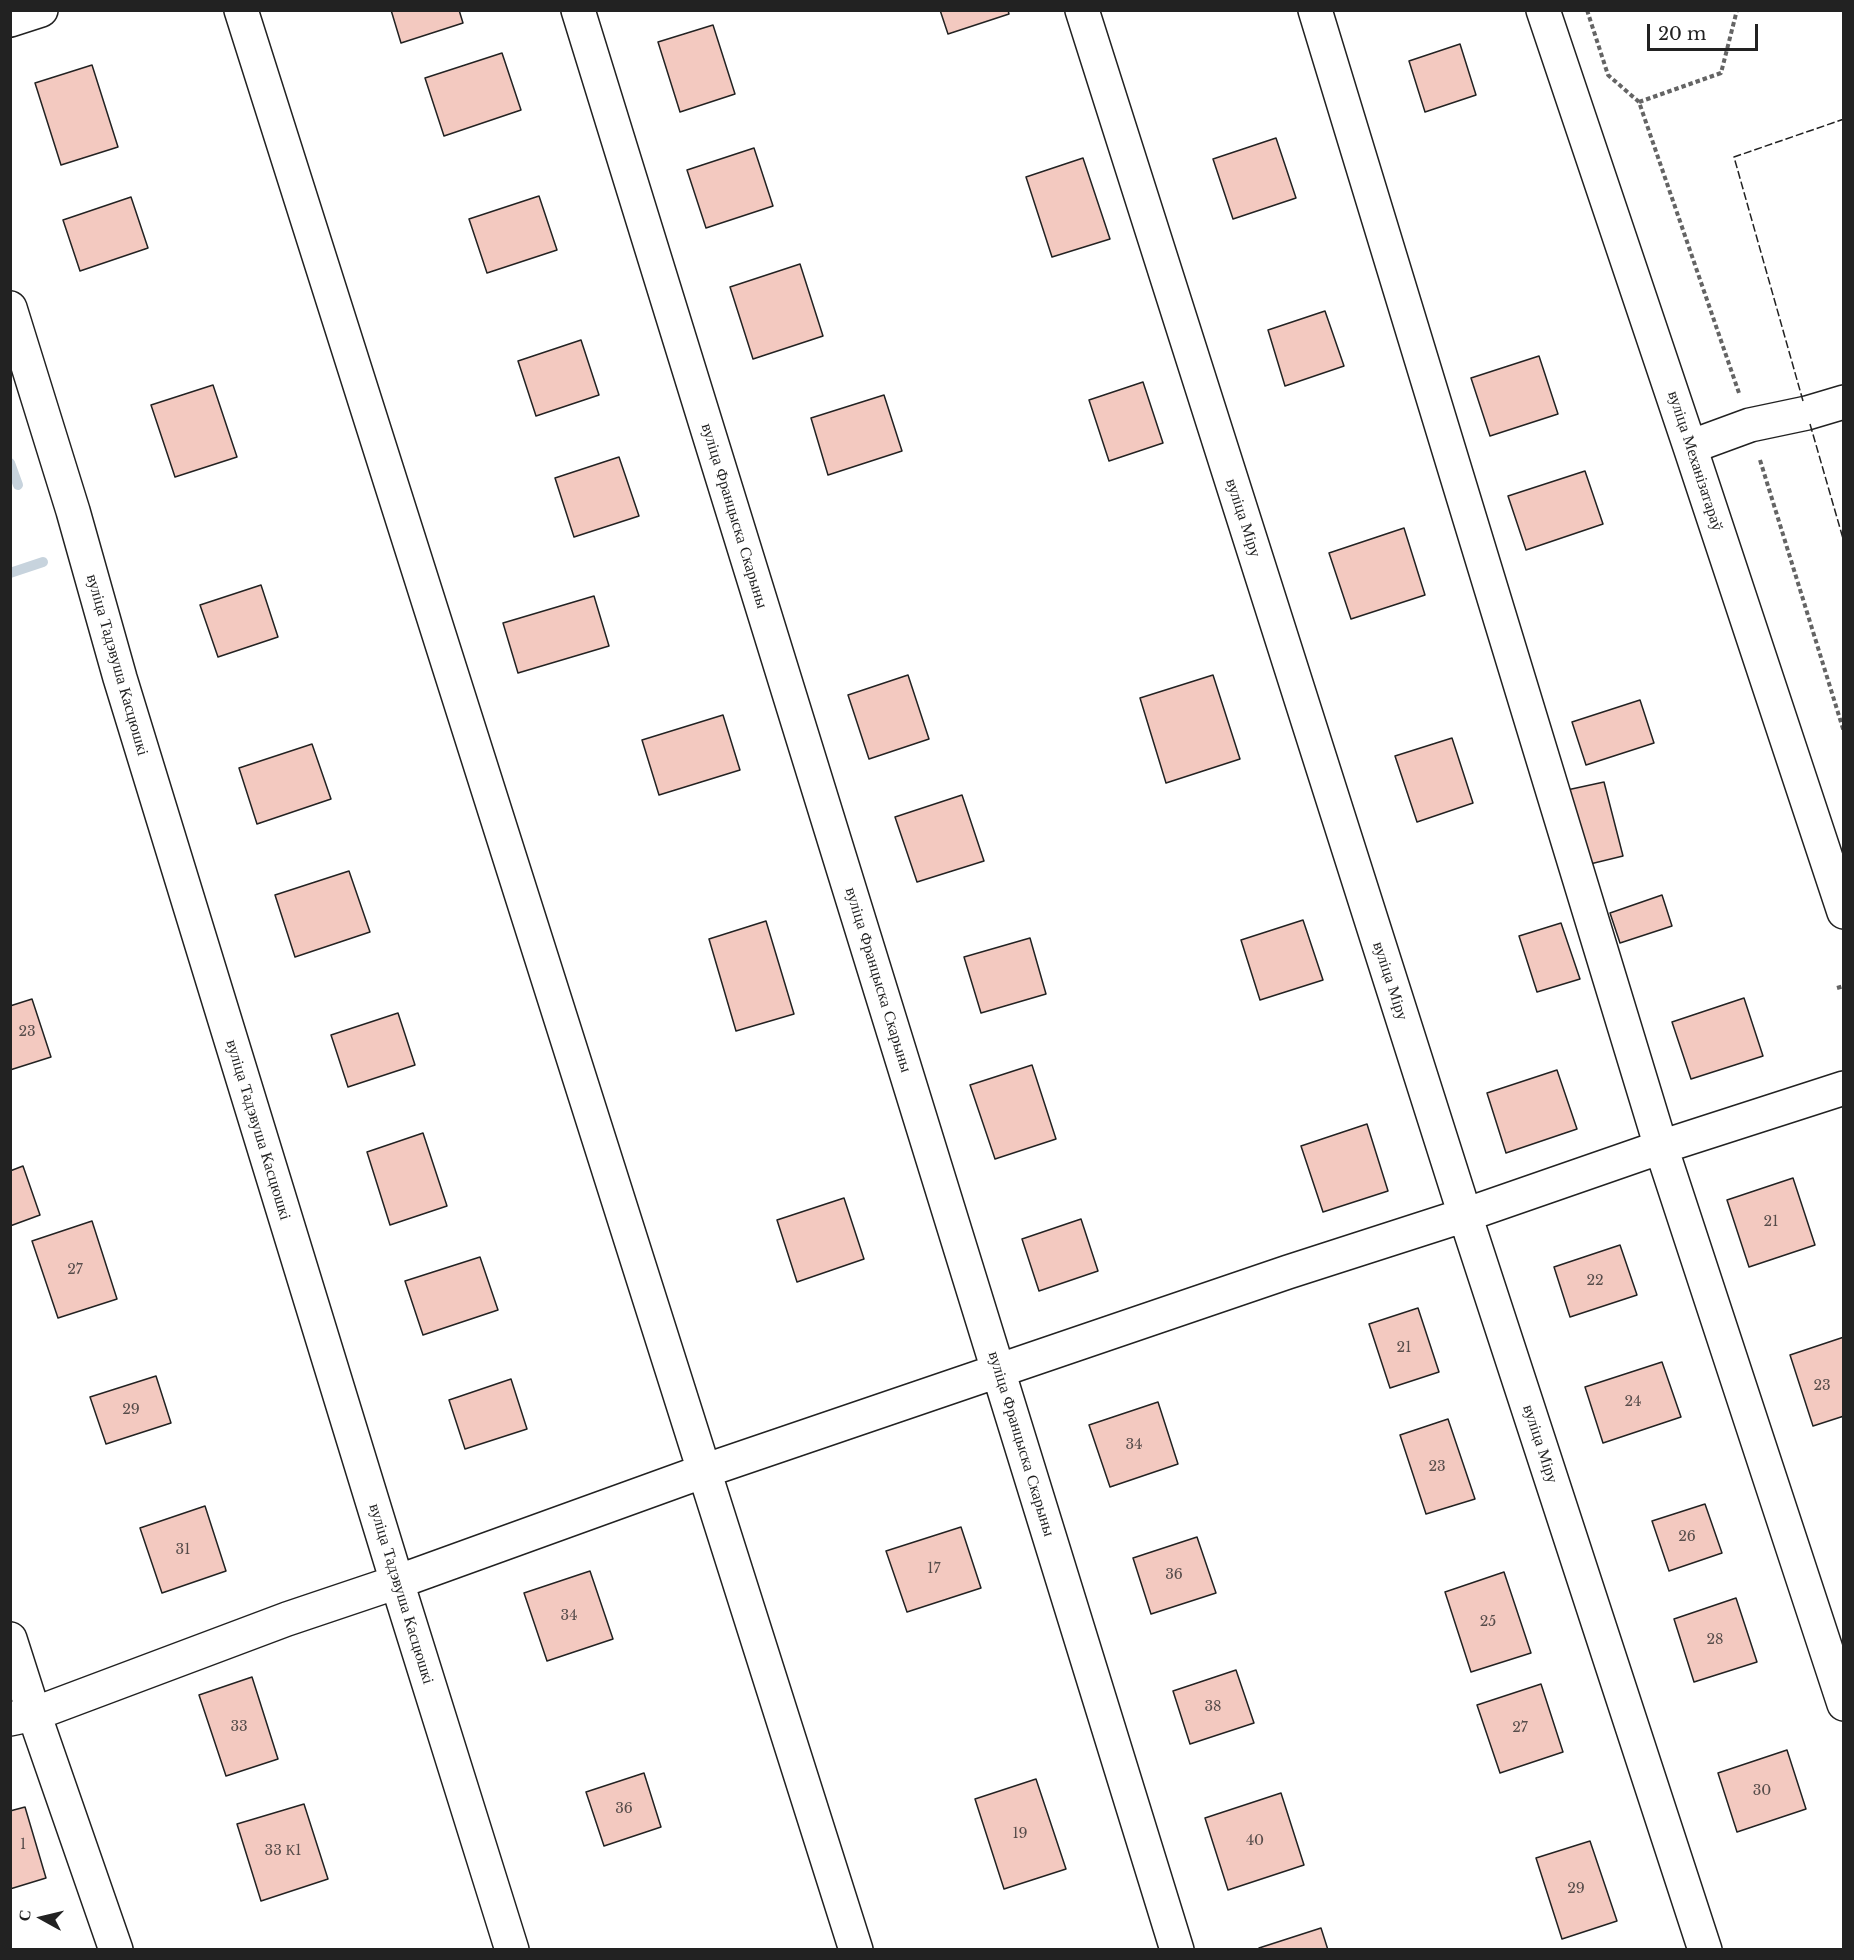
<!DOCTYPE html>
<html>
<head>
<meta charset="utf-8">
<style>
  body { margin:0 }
  #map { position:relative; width:1854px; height:1960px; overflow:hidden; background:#fff; font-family:"Libre Baskerville",serif }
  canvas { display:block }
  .frame { position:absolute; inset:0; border:12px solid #222; pointer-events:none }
  .north { position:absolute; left:12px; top:1888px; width:60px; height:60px; -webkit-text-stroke:4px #fff; paint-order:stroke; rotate:278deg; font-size:16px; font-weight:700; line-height:24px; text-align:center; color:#222 }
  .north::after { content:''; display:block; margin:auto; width:21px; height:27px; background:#222; clip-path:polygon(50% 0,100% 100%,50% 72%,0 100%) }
  .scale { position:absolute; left:1647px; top:24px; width:111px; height:27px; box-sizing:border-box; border:3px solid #222; border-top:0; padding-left:8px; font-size:18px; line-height:21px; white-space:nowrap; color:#222; -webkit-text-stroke:4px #fff; paint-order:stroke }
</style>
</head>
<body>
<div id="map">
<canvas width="1854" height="1960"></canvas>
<div class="frame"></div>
<div class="north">С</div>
<div class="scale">20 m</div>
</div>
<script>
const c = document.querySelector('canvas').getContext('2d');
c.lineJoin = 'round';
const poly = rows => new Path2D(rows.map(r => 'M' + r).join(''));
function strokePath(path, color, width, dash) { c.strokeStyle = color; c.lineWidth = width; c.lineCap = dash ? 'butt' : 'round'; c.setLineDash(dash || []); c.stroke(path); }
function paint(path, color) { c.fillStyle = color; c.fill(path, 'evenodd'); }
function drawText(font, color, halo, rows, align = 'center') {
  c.font = font + ' "Libre Baskerville",serif'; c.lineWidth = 4.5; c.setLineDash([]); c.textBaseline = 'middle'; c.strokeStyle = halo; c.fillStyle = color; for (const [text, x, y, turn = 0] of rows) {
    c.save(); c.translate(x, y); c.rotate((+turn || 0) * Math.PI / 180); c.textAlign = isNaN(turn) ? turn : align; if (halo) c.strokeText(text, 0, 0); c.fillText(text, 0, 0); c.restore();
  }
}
const stream = poly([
  [10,463,18,485],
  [10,573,43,562]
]);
const building = poly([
  [391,10,459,10,463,23,401,43,391,10],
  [940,10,1008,10,1009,14,948,34,940,10],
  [713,25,735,94,680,112,658,42,713,25],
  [1460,44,1476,95,1425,112,1409,61,1460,44],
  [502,53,521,110,444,136,425,78,502,53],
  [92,65,118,147,61,165,35,83,92,65],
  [1276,138,1296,198,1233,219,1213,159,1276,138],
  [754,148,773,206,706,228,687,170,754,148],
  [1083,158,1110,239,1052,257,1026,177,1083,158],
  [539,196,557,250,487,273,469,219,539,196],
  [131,197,148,248,80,271,63,220,131,197],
  [800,264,823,336,753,359,730,287,800,264],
  [1325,311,1344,366,1285,386,1268,330,1325,311],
  [581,340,599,395,536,416,518,361,581,340],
  [1539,356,1558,414,1490,436,1471,378,1539,356],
  [1143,382,1163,443,1109,461,1089,400,1143,382],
  [213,385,237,457,175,477,151,405,213,385],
  [884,395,902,451,828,475,811,418,884,395],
  [619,457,639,516,574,537,555,478,619,457],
  [1585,471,1603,524,1526,550,1508,496,1585,471],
  [1404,528,1425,595,1351,619,1329,553,1404,528],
  [261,585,278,637,218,657,200,605,261,585],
  [594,596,609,646,518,673,503,623,594,596],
  [908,675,929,739,869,759,848,695,908,675],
  [1213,675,1240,759,1166,783,1140,698,1213,675],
  [1640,700,1654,743,1586,765,1572,722,1640,700],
  [723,715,740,770,659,795,642,740,723,715],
  [1452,738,1473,803,1417,822,1395,756,1452,738],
  [312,744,331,799,257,824,239,768,312,744],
  [1604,782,1623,856,1586,865,1567,790,1604,782],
  [962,795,984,861,917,882,895,817,962,795],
  [349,871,370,932,295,957,275,895,349,871],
  [1662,895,1672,926,1620,943,1610,913,1662,895],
  [1303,920,1323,980,1260,1000,1241,940,1303,920],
  [766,921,794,1014,736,1031,709,939,766,921],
  [1561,923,1580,979,1537,992,1519,936,1561,923],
  [1030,938,1046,994,981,1013,964,957,1030,938],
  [1744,998,1763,1056,1691,1079,1672,1022,1744,998],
  [32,999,51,1057,10,1070,10,1006,32,999],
  [398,1013,415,1065,348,1087,331,1035,398,1013],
  [1032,1065,1056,1139,995,1159,970,1085,1032,1065],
  [1557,1070,1577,1129,1506,1153,1487,1093,1557,1070],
  [1367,1124,1388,1191,1323,1212,1301,1146,1367,1124],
  [423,1133,447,1206,390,1225,367,1152,423,1133],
  [23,1166,40,1215,10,1226,10,1171,23,1166],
  [1793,1178,1815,1245,1749,1267,1727,1200,1793,1178],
  [844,1198,864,1259,797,1282,777,1220,844,1198],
  [1081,1219,1098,1271,1039,1291,1022,1239,1081,1219],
  [92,1221,117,1299,58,1318,32,1241,92,1221],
  [1620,1245,1637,1295,1570,1317,1554,1267,1620,1245],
  [480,1257,498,1310,423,1335,405,1281,480,1257],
  [1418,1308,1439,1372,1390,1388,1369,1324,1418,1308],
  [1844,1337,1844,1416,1813,1426,1790,1355,1844,1337],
  [1662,1362,1681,1417,1603,1443,1585,1387,1662,1362],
  [156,1376,171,1423,106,1444,90,1397,156,1376],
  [511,1379,527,1429,465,1449,449,1400,511,1379],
  [1158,1402,1178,1464,1110,1487,1089,1425,1158,1402],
  [1448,1419,1475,1499,1426,1514,1400,1435,1448,1419],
  [1705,1504,1722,1553,1669,1571,1652,1521,1705,1504],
  [205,1506,226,1571,162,1593,140,1528,205,1506],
  [961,1527,981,1588,907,1612,886,1551,961,1527],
  [1197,1537,1216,1593,1151,1614,1133,1558,1197,1537],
  [590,1571,613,1639,547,1661,524,1593,590,1571],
  [1504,1572,1531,1653,1471,1672,1445,1592,1504,1572],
  [1736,1598,1757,1662,1694,1682,1674,1619,1736,1598],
  [1236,1670,1254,1723,1190,1744,1173,1691,1236,1670],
  [252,1677,278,1759,226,1776,199,1695,252,1677],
  [1541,1684,1563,1752,1500,1773,1477,1705,1541,1684],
  [1787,1750,1806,1809,1737,1832,1718,1773,1787,1750],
  [644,1773,661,1827,604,1846,586,1792,644,1773],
  [1036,1779,1066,1869,1004,1889,975,1799,1036,1779],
  [1281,1793,1304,1865,1228,1890,1205,1818,1281,1793],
  [304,1804,328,1879,261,1901,237,1824,304,1804],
  [25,1807,46,1878,10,1889,10,1811,25,1807],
  [1590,1841,1617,1921,1562,1939,1536,1858,1590,1841],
  [1321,1928,1328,1950,1259,1950,1259,1948,1321,1928]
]);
const path = poly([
  [1587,10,1608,75,1639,102,1739,393],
  [1639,102,1721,73,1737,10],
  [1760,460,1844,732],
  [1837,988,1844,986]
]);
const minor = poly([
  [241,10,856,1950],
  [578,10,1177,1950],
  [1082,10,1465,1215,1705,1950],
  [1315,10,1661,1147,1844,1704],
  [1543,10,1690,447,1844,912],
  [10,20,41,10],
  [10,308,73,511,120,678,397,1582,512,1950],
  [1690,447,1750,425,1807,413,1844,402],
  [10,1639,34,1714,116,1950],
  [10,1719,34,1714,287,1619,397,1582,704,1471,1288,1272,1465,1215,1661,1147,1844,1088]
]);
const fence = poly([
  [1803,401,1734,157,1844,119],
  [1810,424,1844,542]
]);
const numberNames = [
  ["23",27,1032],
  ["21",1771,1222],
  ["27",75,1270],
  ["22",1595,1281],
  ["21",1404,1348],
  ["23",1822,1386],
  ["24",1633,1402],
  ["29",131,1410],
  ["34",1134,1445],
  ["23",1437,1467],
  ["26",1687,1537],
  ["31",183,1550],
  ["17",934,1569],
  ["36",1174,1575],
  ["34",569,1616],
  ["25",1488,1622],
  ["28",1715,1640],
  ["38",1213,1707],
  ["33",239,1727],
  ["27",1520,1728],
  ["30",1762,1791],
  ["36",624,1809],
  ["19",1020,1834],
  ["40",1255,1841],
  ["1",23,1845],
  ["33 К1",283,1851],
  ["29",1576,1889]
];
const streetNames = [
  ["вуліца Механізатараў",1695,461,72],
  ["вуліца Францыска Скарыны",734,516,73],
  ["вуліца Міру",1243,518,72],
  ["вуліца Тадэвуша Касцюшкі",117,665,74],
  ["вуліца Францыска Скарыны",878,980,73],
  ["вуліца Міру",1390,981,72],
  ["вуліца Тадэвуша Касцюшкі",258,1130,73],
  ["вуліца Францыска Скарыны",1021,1444,73],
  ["вуліца Міру",1540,1444,72],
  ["вуліца Тадэвуша Касцюшкі",401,1594,73]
];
strokePath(stream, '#c7d3dd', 10);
paint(building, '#f3c9c0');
strokePath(building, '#222', 1.5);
strokePath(minor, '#222', 36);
strokePath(path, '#646464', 4, [4.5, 3]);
strokePath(minor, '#fff', 33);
strokePath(fence, '#222', 1.5, [8, 3]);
drawText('14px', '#564c4a', null, numberNames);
drawText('16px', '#222', '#fff', streetNames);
</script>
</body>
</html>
